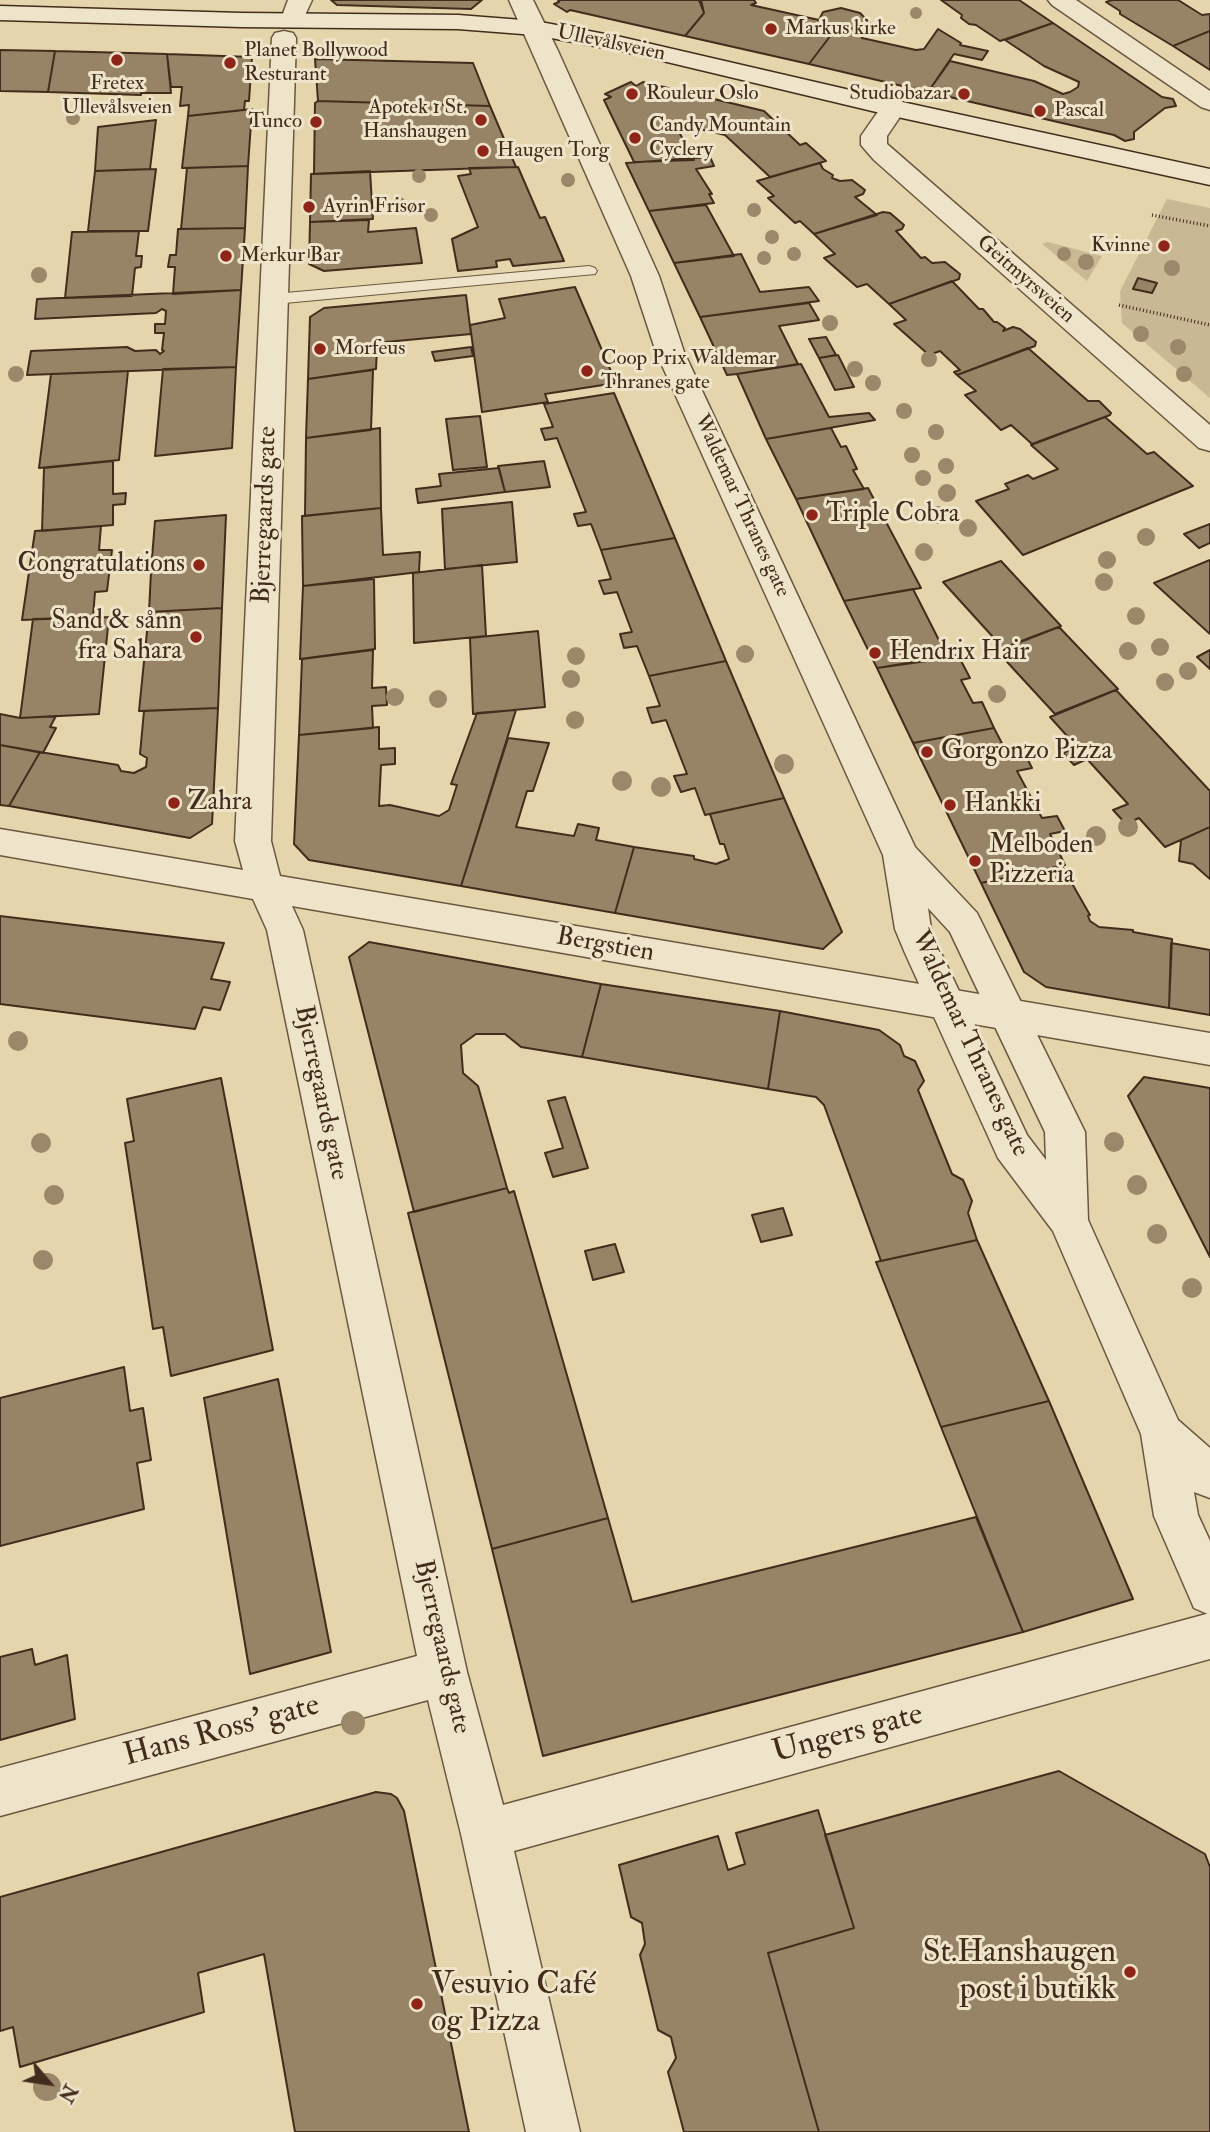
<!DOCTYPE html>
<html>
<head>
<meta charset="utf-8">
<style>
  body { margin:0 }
  #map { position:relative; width:1210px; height:2132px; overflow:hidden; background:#e5d5ac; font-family:"IM FELL Double Pica",serif }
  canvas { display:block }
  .north { position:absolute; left:14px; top:2048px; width:70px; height:70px; -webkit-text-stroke:5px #eee4c9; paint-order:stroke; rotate:119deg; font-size:19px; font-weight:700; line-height:28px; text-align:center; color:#432c1c }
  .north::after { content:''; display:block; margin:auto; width:24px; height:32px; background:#432c1c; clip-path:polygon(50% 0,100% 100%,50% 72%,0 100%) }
</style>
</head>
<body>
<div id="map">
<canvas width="1210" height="2132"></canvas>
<div class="north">N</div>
</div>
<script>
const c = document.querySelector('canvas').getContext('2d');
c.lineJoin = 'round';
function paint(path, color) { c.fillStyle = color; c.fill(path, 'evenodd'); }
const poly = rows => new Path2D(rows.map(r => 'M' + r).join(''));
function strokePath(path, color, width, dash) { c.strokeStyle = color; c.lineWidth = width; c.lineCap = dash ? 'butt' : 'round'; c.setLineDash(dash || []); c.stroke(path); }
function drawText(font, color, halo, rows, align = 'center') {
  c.font = font + ' "IM FELL Double Pica",serif'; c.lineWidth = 6; c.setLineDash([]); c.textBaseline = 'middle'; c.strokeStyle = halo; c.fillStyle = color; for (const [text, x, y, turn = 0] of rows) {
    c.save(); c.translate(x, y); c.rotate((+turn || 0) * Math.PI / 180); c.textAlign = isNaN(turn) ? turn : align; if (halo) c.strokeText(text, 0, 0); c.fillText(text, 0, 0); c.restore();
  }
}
const green = poly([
  [1167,199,1210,208,1210,398,1122,323,1120,291],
  [1048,242,1090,253,1102,256,1087,281,1042,244]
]);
const building = poly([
  [331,0,482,0,471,9,337,5,331,0],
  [558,0,699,0,704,13,685,36,570,10,567,12,554,4,559,2,558,0],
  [701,0,754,0,756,3,751,5,819,20,823,12,841,8,860,13,870,23,831,35,809,64,685,36,704,13,701,0],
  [941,0,1019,0,1053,23,1000,41,976,25,969,24,961,18,962,15,941,0],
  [1112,0,1178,0,1202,15,1210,14,1210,31,1173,46,1120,14,1120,11,1106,2,1112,0],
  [870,23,862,38,916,50,924,49,938,29,961,43,960,45,988,51,982,60,954,54,928,92,809,64,831,35,870,23],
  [1053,23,1162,97,1173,99,1176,106,1165,108,1134,132,1134,139,1125,141,1114,135,928,92,950,61,1034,81,1063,94,1070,92,1078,87,1079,82,1044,66,1005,40,1053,23],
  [1210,31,1210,70,1173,46,1210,31],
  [0,50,55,51,48,92,0,91,0,50],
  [55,51,167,54,171,93,141,93,141,95,48,92,55,51],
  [167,54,252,57,249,101,245,101,244,110,188,116,189,105,180,106,182,87,171,87,167,54],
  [315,59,473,63,490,106,318,101,315,59],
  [631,82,636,86,643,82,764,111,800,145,806,143,826,161,770,177,725,135,691,127,679,132,694,160,634,162,604,100,611,97,605,94,631,82],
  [318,101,490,106,516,167,314,174,315,103,318,101],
  [252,109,248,166,182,168,188,116,252,109],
  [156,120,150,169,95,171,98,127,156,120],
  [710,157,714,166,696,169,712,194,709,194,714,203,649,211,626,163,710,157],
  [820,163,823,169,833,175,832,178,840,181,852,180,865,190,863,194,855,197,877,215,814,234,800,221,795,223,768,198,774,196,757,181,820,163],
  [248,166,245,228,181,229,187,168,248,166],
  [518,167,540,218,545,217,564,261,513,266,510,259,496,261,497,267,458,271,452,239,478,227,458,176,471,174,469,168,518,167],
  [156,169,148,231,88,231,95,171,156,169],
  [370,171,373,219,310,222,311,174,370,171],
  [706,205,734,256,674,263,649,211,706,205],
  [883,212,890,213,904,225,902,229,896,231,921,258,925,257,932,263,945,262,960,274,959,279,889,304,867,284,857,287,824,258,835,254,814,234,883,212],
  [369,220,368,232,416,228,422,263,324,271,309,264,310,222,369,220],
  [245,228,241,290,173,294,175,267,168,267,170,255,176,255,178,229,245,228],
  [139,231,136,256,142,256,141,267,135,268,132,296,65,298,72,232,139,231],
  [741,254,760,292,809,287,819,301,700,317,674,263,741,254],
  [1138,278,1157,283,1152,293,1133,289,1138,278],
  [952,281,979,309,983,309,994,322,997,322,1005,328,1003,331,1013,327,1020,329,1036,342,1035,346,957,375,954,372,960,370,940,351,929,355,894,324,906,320,889,304,952,281],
  [575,287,616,383,545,394,548,402,482,412,470,325,505,318,499,299,575,287],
  [241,290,236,367,27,375,31,351,127,347,135,351,156,350,160,354,164,351,162,350,164,333,155,333,155,324,165,324,166,311,162,309,156,313,35,319,37,299,241,290],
  [466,295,471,334,386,342,387,347,377,348,376,369,308,379,310,317,324,308,466,295],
  [809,303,819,320,779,326,798,364,737,374,727,375,700,317,809,303],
  [826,337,836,355,819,358,809,339,826,337],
  [471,347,473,356,435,361,432,352,471,347],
  [1028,348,1088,401,1099,401,1111,413,1110,415,1032,444,1011,425,1001,430,965,395,976,391,957,375,1028,348],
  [838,355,854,387,835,390,819,358,838,355],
  [801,364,829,417,869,413,875,420,766,439,737,374,801,364],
  [236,367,232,448,155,456,163,369,236,367],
  [373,370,371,430,306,438,308,379,373,370],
  [128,371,119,460,39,468,51,374,128,371],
  [614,393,675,538,601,550,591,524,578,526,574,514,586,512,557,438,545,440,541,429,553,427,544,404,614,393],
  [480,416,487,467,453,470,446,419,480,416],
  [1105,417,1147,454,1154,452,1193,486,1023,555,976,501,1009,489,1005,484,1028,475,1033,479,1058,469,1031,445,1105,417],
  [380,428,381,508,305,516,306,438,380,428],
  [831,428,841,447,846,446,857,469,853,470,864,489,796,499,766,439,831,428],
  [113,461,113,494,126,493,125,504,113,505,113,525,42,531,44,468,113,461],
  [544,461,550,487,505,492,498,466,544,461],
  [499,468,505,492,418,503,416,489,441,486,439,474,499,468],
  [868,488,921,588,844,601,796,499,868,488],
  [512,502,517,562,445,569,442,509,512,502],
  [381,508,383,555,420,552,419,572,303,586,302,516,381,508],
  [226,515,222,608,149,612,151,572,141,573,142,558,152,558,155,521,226,515],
  [1210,524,1210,543,1199,548,1184,534,1210,524],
  [101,526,99,550,112,550,107,591,95,592,93,617,22,620,35,531,101,526],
  [675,538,726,661,649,676,637,646,624,648,620,634,632,632,617,592,604,594,599,581,611,579,601,550,675,538],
  [1210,560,1210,634,1154,583,1210,560],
  [1001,561,1061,626,1003,648,943,582,1001,561],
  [482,565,486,636,414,643,413,573,482,565],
  [374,579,375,649,300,659,303,586,374,579],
  [913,589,948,658,877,668,844,601,913,589],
  [222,608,218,708,139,711,149,612,222,608],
  [109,617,99,714,20,718,33,619,109,617],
  [1059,627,1118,689,1055,714,997,651,1059,627],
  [538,631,545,707,473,714,470,638,538,631],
  [373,650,372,688,386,687,387,705,372,706,373,728,299,735,302,659,373,650],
  [1210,650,1210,669,1197,657,1210,650],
  [958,655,970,678,961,680,973,703,982,702,994,728,913,743,877,668,958,655],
  [726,661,784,798,705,815,695,788,681,792,674,776,687,774,666,720,652,723,647,708,660,706,649,676,726,661],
  [1116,690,1210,791,1210,827,1165,847,1139,818,1126,824,1113,810,1128,804,1087,759,1074,765,1063,753,1077,747,1050,717,1116,690],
  [218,708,212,824,190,838,9,806,40,752,118,765,121,771,134,773,146,767,147,758,140,754,144,711,218,708],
  [516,710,461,886,309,860,294,844,299,735,379,727,379,749,395,748,395,764,381,765,379,806,390,805,439,816,449,810,457,785,451,784,477,713,516,710],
  [0,714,20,718,56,716,50,727,56,728,43,753,0,745,0,714],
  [994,728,1009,757,1025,754,1032,768,1017,771,1042,818,1057,816,1065,831,1050,834,1065,865,981,883,913,743,994,728],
  [508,738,549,743,533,791,527,791,516,827,574,836,578,824,599,828,596,840,634,847,615,913,461,886,508,738],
  [0,745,40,752,9,806,0,805,0,745],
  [784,798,842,932,823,949,615,913,634,847,694,856,694,859,716,864,729,859,724,844,720,844,710,814,784,798],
  [1210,827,1210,879,1193,864,1179,861,1181,840,1210,827],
  [1062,866,1090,915,1088,916,1090,921,1099,927,1133,930,1133,932,1172,939,1169,1008,1046,987,1024,972,981,883,1062,866],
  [0,916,224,943,211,979,230,982,220,1010,203,1007,195,1029,0,1004,0,916],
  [369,942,601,984,582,1057,521,1047,505,1034,476,1034,461,1045,463,1073,478,1086,507,1188,414,1212,349,957,369,942],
  [1171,943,1210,950,1210,1015,1169,1008,1171,943],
  [601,984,780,1011,768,1089,582,1057,601,984],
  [780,1011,879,1030,900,1045,904,1056,915,1061,924,1081,918,1090,952,1174,963,1180,972,1201,968,1213,977,1240,881,1261,824,1105,816,1097,768,1089,780,1011],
  [1144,1077,1210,1088,1210,1257,1128,1096,1144,1077],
  [221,1078,273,1350,171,1376,163,1327,153,1329,125,1143,134,1141,127,1099,221,1078],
  [565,1097,588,1168,553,1177,545,1153,563,1148,548,1101,565,1097],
  [507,1188,509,1193,514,1191,608,1518,492,1549,408,1213,507,1188],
  [783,1208,792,1235,761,1242,752,1215,783,1208],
  [977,1240,1049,1401,941,1427,876,1262,977,1240],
  [615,1244,624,1272,593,1280,585,1251,615,1244],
  [124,1367,130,1411,143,1408,151,1460,137,1463,144,1509,0,1546,0,1398,124,1367],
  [278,1379,331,1652,250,1674,204,1398,278,1379],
  [1049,1401,1133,1599,1023,1632,941,1427,1049,1401],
  [976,1517,1023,1632,543,1756,492,1549,608,1518,632,1602,976,1517],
  [32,1649,35,1665,67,1655,75,1719,0,1740,0,1657,32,1649],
  [1059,1771,1205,1854,1210,1867,1210,2132,819,2132,768,1953,854,1928,825,1835,1059,1771],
  [376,1792,391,1794,397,1798,404,1811,469,2132,295,2132,264,1954,198,1973,204,2012,20,2067,13,2027,0,2031,0,1897,376,1792],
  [818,1810,854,1928,768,1953,819,2132,684,2132,668,2072,676,2058,671,2037,658,2030,640,1955,645,1944,642,1923,631,1917,619,1865,718,1836,728,1870,745,1864,736,1833,818,1810]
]);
const path = poly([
  [1152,215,1210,226],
  [1119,305,1210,325]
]);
const service = poly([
  [589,266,595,268,597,271,595,274,274,304,266,299,274,294,589,266]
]);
const minor = poly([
  [288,0,312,0,301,24,293,26,285,24,281,19,288,0],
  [1048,0,1076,0,1210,91,1210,110,1201,107,1052,5,1048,0],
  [284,31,293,33,296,38,271,841,280,876,1210,1033,1210,1065,292,906,303,930,467,1672,503,1805,1210,1613,1210,1659,514,1851,580,2132,526,2132,461,1834,428,1700,0,1816,0,1768,417,1656,267,930,253,899,0,855,0,829,243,870,235,841,272,38,275,33,284,31],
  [893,100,902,103,906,108,887,136,887,144,1210,425,1210,451,1199,448,874,160,861,145,861,136,884,103,893,100]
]);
const tertiary = poly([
  [509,0,533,0,558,51,659,276,684,352,915,847,977,913,1085,1132,1088,1220,1178,1420,1210,1448,1210,1498,1194,1492,1198,1515,1210,1541,1210,1615,1194,1608,1154,1516,1141,1434,1053,1231,998,1158,905,953,895,929,883,855,656,352,631,276,509,0],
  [928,908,950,932,1045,1132,1046,1160,1027,1135,941,953,931,929,928,908]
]);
const secondary = poly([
  [0,6,241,13,458,15,535,21,621,37,893,100,1210,169,1210,185,893,116,621,51,535,35,458,29,241,27,0,20,0,6]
]);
const trees = [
  [916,13,6],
  [73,118,7],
  [550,152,7],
  [419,176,7],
  [568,180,7],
  [399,204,7],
  [754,210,7],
  [431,215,7],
  [772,237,7],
  [794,254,7],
  [1064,254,7],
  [764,258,7],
  [1086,262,8],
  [1172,268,8],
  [39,275,8],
  [830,323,8],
  [1141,334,8],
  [1178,347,8],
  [929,359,8],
  [855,369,8],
  [16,374,8],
  [1184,374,8],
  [873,383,8],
  [904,411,8],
  [936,432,8],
  [912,455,8],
  [946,466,8],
  [923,478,8],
  [947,493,9],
  [938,515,9],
  [968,528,9],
  [1146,537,9],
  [924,552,9],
  [1107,560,9],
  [1104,582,9],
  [1136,616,9],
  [1160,647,9],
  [1128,651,9],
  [745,654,9],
  [576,656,9],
  [1188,671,9],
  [571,679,9],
  [1165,682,9],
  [997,694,9],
  [395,697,9],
  [438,699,9],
  [575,720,9],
  [784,764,10],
  [622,781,10],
  [661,787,10],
  [1128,827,10],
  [1096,836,10],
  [18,1041,10],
  [1114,1142,10],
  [41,1143,10],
  [1137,1185,10],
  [54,1195,10],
  [1157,1234,10],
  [43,1260,10],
  [1192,1288,10],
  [353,1723,12],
  [47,2087,14]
];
const markers = [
  [771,29,7,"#8f2418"],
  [117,60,7,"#8f2418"],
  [230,63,7,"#8f2418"],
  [632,94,7,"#8f2418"],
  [964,94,7,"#8f2418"],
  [1040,111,7,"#8f2418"],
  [481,120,7,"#8f2418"],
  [316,122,7,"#8f2418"],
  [635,138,7,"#8f2418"],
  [483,151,7,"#8f2418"],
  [309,207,7,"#8f2418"],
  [1164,246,7,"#8f2418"],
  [226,256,7,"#8f2418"],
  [320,349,7,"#8f2418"],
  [587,371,7,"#8f2418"],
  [812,515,7,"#8f2418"],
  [199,565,7,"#8f2418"],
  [196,637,7,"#8f2418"],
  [875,653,7,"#8f2418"],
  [927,752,7,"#8f2418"],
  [174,803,7,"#8f2418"],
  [950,805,7,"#8f2418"],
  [975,861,7,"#8f2418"],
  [1130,1972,7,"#8f2418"],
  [417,2004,7,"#8f2418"]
];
const farPoinames = [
  ["Markus kirke",785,29],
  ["Planet Bollywood",244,51],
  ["Resturant",244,75],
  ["Fretex",117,84,"center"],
  ["Ullevålsveien",117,108,"center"],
  ["Rouleur Oslo",646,94],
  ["Studiobazar",950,94,"right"],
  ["Apotek 1 St.",467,108,"right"],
  ["Hanshaugen",467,132,"right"],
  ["Pascal",1054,111],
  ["Tunco",302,122,"right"],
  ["Candy Mountain",649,126],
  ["Cyclery",649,150],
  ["Haugen Torg",497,151],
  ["Ayrin Frisør",323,207],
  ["Kvinne",1150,246,"right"],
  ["Merkur Bar",240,256],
  ["Morfeus",334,349],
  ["Coop Prix Waldemar",601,359],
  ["Thranes gate",601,383]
];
const farStreetnames = [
  ["Ullevålsveien",611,44,12],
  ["Geitmyrsveien",1025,280,41],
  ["Waldemar Thranes gate",741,506,65]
];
const streetNames = [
  ["Bjerregaards gate",266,515,-88],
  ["Bergstien",605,946,10],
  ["Waldemar Thranes gate",969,1044,65],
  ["Bjerregaards gate",320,1093,78],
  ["Bjerregaards gate",441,1647,77]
];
const poiNames = [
  ["Triple Cobra",826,515],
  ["Congratulations",185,565,"right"],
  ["Sand & sånn",182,622,"right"],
  ["fra Sahara",182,652,"right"],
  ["Hendrix Hair",889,653],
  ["Gorgonzo Pizza",941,752],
  ["Zahra",188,803],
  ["Hankki",964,805],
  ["Melboden",989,846],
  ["Pizzeria",989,876]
];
const nearStreetnames = [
  ["Hans Ross' gate",222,1732,-15],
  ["Ungers gate",848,1735,-15]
];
const nearPoinames = [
  ["St.Hanshaugen",1116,1954],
  ["post i butikk",1116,1991],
  ["Vesuvio Café",431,1986,"left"],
  ["og Pizza",431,2023,"left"]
];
paint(green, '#c9b894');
paint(building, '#978467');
strokePath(building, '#432c1c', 2);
strokePath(service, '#6c5640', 2);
strokePath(minor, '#6c5640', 3);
strokePath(tertiary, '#6c5640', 3);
strokePath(secondary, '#432c1c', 3);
strokePath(path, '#432c1c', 3.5, [1, 2.5]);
paint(service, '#eee4c9');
paint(minor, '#eee4c9');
paint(tertiary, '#eee4c9');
paint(secondary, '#eee4c9');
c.fillStyle = '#9b876a';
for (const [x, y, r] of trees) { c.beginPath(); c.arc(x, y, r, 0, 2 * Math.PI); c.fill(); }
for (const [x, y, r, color] of markers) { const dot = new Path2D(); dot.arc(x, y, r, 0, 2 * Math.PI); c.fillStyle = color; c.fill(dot); strokePath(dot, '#eee4c9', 2.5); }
drawText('21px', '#432c1c', '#eee4c9', farPoinames, 'left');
drawText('21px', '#432c1c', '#eee4c9', farStreetnames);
drawText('26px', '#432c1c', '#eee4c9', streetNames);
drawText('26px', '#432c1c', '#eee4c9', poiNames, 'left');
drawText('32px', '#432c1c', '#eee4c9', nearStreetnames);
drawText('32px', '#432c1c', '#eee4c9', nearPoinames, 'right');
</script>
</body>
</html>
